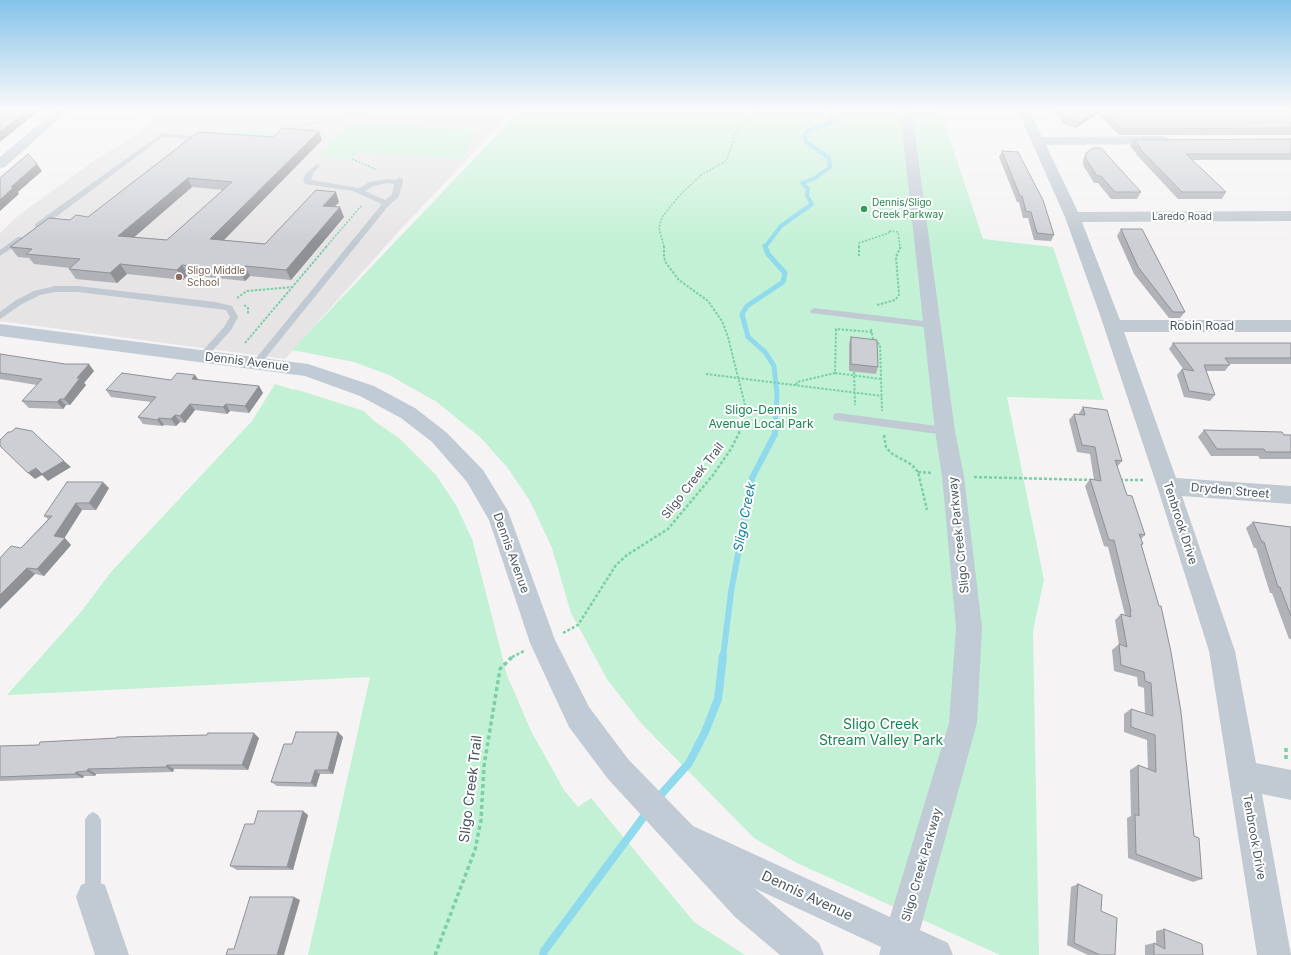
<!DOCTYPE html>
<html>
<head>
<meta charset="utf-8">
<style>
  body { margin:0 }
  canvas { display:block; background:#f5f3f3 }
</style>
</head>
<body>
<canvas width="1291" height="955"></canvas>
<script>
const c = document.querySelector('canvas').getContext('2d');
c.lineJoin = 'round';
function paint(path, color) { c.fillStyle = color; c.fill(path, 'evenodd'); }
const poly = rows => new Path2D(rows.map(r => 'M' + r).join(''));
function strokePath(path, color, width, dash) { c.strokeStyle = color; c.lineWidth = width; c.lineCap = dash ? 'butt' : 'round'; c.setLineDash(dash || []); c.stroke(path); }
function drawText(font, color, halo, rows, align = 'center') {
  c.font = font + ' Inter,sans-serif'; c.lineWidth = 4; c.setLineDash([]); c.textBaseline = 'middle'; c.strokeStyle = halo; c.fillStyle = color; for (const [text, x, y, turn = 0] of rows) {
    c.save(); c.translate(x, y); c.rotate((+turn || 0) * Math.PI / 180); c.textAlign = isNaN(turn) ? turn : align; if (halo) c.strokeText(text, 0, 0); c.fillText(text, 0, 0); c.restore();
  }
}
const education = poly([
  [143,109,515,109,398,232,285,359,0,321,0,233,20,214,92,162,134,136,147,124,148,119,136,118,135,113]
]);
const green = poly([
  [520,109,940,109,983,239,1053,247,1104,400,1007,397,1044,580,1033,631,1039,955,1000,955,797,863,754,838,641,723,607,679,571,613,552,548,530,501,507,467,481,438,437,402,389,375,354,362,292,350,476,157],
  [350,123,381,124,479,130,461,159,358,152,352,159,319,156],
  [238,130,279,133,267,144,224,141],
  [275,384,294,390,295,389,364,411,374,421,399,438,436,475,456,505,472,539,507,675,531,731,564,790,578,807,591,798,694,922,745,955,308,955,370,677,7,695,81,612,111,572,252,421]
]);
const streamFar3 = poly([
  [765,247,781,226,812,204,807,196,808,189,802,183,815,178,830,167,829,158,806,142,804,136,807,131,831,123,832,120,828,112,832,109]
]);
const streamFar2 = poly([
  [765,246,768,254,785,273,783,282,747,306,742,314,748,337,765,352,774,366,777,394,775,426]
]);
const streamFar1 = poly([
  [723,657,731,592,752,478,775,434,775,425]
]);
const stream = poly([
  [657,799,689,763,705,732,718,699,723,656],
  [543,955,544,951,648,811]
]);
const pathFar3 = poly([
  [285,130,372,109],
  [352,159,377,170],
  [889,231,898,232,900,247],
  [326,247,362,205],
  [664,247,659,228,662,217,680,195,701,175,726,161,733,143,733,135,757,109],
  [859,247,859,243,889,233,889,230]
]);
const pathFar2 = poly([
  [664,246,664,257,666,263,679,280,708,301,722,321,728,337,746,409,743,426],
  [859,246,859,256],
  [237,298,247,291,293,287],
  [244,305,248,308,248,314],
  [877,305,895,300,899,295,896,257,901,246],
  [871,329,873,339,880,345,882,411],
  [872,332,836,329,835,373,881,379],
  [245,343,327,246],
  [854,372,855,405],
  [706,374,882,396],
  [796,385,797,382,835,373]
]);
const pathFar1 = poly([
  [884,435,886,447,891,453,912,465,918,472,927,510],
  [918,472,933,473],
  [974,477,1093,480],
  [1120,480,1143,480],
  [563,633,578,625,616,565,627,555,668,529,713,475,731,449,743,425],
  [512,657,524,651]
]);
const path = poly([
  [1286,748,1286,760],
  [435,955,475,850,481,820,484,766,500,669,513,656]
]);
const lane = poly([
  [162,133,192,136,195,138,182,148,179,146,186,139,163,137,41,228,35,228,35,224,162,133],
  [317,164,320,166,313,173,311,180,359,188,369,182,387,179,395,180,399,177,403,179,403,183,398,198,389,205,259,366,253,366,251,364,253,362,382,204,353,191,305,184,303,179,307,172,317,164],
  [387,183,394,184,392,195,385,200,365,191,374,186,387,183],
  [18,237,21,237,25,239,0,256,0,250,18,237],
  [55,286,78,286,215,302,232,306,238,317,231,330,205,359,202,360,199,359,197,357,199,355,224,327,230,317,226,310,78,292,55,292,40,295,22,304,0,319,0,312,16,300,34,291,55,286],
  [814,308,932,322,936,325,932,328,811,313,810,311,814,308],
  [838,413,945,427,949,428,950,431,949,434,945,435,834,420,833,417,834,414,838,413],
  [93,812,98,815,101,820,101,894,99,900,93,902,87,900,85,894,85,820,88,815,93,812]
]);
const street = poly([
  [57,109,70,109,5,167,0,168,0,157,57,109],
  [1017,109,1029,109,1042,137,1162,136,1167,137,1169,140,1167,143,1162,144,1046,145,1078,212,1291,211,1291,221,1082,222,1120,320,1291,320,1291,332,1124,332,1176,478,1291,486,1291,504,1182,496,1235,651,1256,763,1291,770,1291,800,1262,794,1291,955,1257,955,1209,651,1157,486,1100,315,1065,217,1017,109],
  [93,880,105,885,129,955,95,955,76,897,81,885,93,880]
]);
const secondary = poly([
  [897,109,909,109,914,128,955,431,964,476,982,628,977,723,920,930,948,943,953,955,879,955,881,947,754,888,819,943,824,955,780,955,735,917,608,779,569,727,530,643,489,520,467,482,432,442,401,418,360,396,305,376,0,336,0,324,308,364,374,386,415,408,446,432,483,470,508,511,555,640,589,707,628,759,693,826,890,917,949,723,956,628,942,476,935,431,902,128,897,109]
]);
const wall = poly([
  [1053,109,1291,109,1291,135,1119,135,1098,114,1076,128,1064,124],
  [319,131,322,140,224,240,265,244,339,202,334,207,344,217,291,280,250,276,245,281,188,275,183,280,127,274,117,283,76,279,69,269,70,268,34,264,29,258,18,257,10,247,70,220,88,217,273,137],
  [192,187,223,190,167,240,134,237],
  [1291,139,1291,160,1192,160,1226,192,1222,199,1178,199,1136,154,1136,153,1130,146,1133,140],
  [1002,151,1054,235,1051,241,1034,240,1028,218,1023,218,1019,202,1017,202,999,157],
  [1086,153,1141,192,1137,199,1111,199,1098,183,1094,183,1083,165,1083,160],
  [1121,229,1185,312,1180,318,1169,318,1134,274,1117,236],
  [851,337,878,367,876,374,849,371,849,344],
  [1173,343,1291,343,1291,364,1230,364,1225,371,1206,371,1215,395,1210,401,1184,397,1177,375,1182,369,1184,370,1169,349],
  [0,354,94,371,84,383,86,385,70,405,66,405,63,409,29,408,22,401,37,385,0,379],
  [195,375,198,380,259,386,263,393,249,413,230,411,227,414,195,410,185,423,180,422,176,426,164,425,162,426,143,424,138,417,151,402,111,397,106,390,171,380],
  [1083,407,1122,461,1117,467,1127,495,1145,535,1141,539,1143,544,1141,546,1202,879,1193,882,1128,858,1127,818,1131,816,1130,770,1138,765,1148,769,1147,740,1124,732,1124,714,1131,709,1145,714,1144,688,1138,686,1137,677,1114,671,1112,650,1119,644,1119,645,1115,620,1121,614,1125,615,1108,547,1104,546,1085,486,1090,479,1094,480,1090,454,1077,452,1069,420,1074,414,1079,414,1079,413],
  [1204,430,1291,435,1291,459,1260,459,1258,456,1211,456,1198,437],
  [109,488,96,510,82,510,64,538,71,545,44,576,35,574,0,609,0,558,21,548,48,519,44,516],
  [1253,522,1291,527,1291,639,1289,639,1272,593,1270,593,1256,548,1254,548,1246,528],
  [343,737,333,774,320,774,316,787,277,786,271,782,292,744],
  [259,738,248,770,174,769,173,772,96,774,95,776,84,776,83,778,0,781,0,746],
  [308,815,293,870,237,870,230,866,254,824],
  [1078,884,1101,911,1115,955,1088,955,1067,945,1071,887],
  [1164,929,1203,955,1145,955,1145,945,1154,943,1156,944,1156,931]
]);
const shadedWall = poly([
  [29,109,39,109,40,110,0,142,0,132],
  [1099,109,1101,109,1098,114,1076,128,1079,122],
  [319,131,322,140,215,249,210,239],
  [37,164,42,171,18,192,19,194,0,211,0,200,11,187],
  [188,178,192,187,124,246,118,236],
  [336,192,339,202,327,215,323,206],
  [340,207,344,217,291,280,286,270],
  [120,264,127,274,117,283,110,273],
  [182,265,188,275,183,280,177,270],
  [245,266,250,276,245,281,240,271],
  [89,364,94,371,84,383,86,385,70,405,64,399,77,378],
  [195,375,200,382,192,379],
  [259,386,263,393,249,413,245,406],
  [60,399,66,405,63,409,57,402],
  [190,404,195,410,185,423,180,416],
  [226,404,230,411,227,414,223,407],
  [175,415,180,422,176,426,171,419],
  [159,418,164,425,162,426,157,420],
  [64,461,71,467,48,481,42,475,35,479,28,473,36,468],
  [103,482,109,488,96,510,89,503],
  [76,503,82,510,62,542,65,538,71,545,44,576,37,569,54,536],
  [27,568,35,574,0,609,0,595],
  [338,732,343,737,333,774,328,770],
  [254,733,259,738,248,770,242,765],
  [167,765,174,769,173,772,166,767],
  [88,769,96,774,95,776,87,771],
  [315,770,320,774,316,787,311,783],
  [76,772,84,776,83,778,75,774],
  [303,811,308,815,293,870,287,867],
  [294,897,300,900,284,955,277,955]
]);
const building = poly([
  [0,109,29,109,0,132,0,109],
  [1060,109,1099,109,1079,122,1067,118,1060,109],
  [1102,109,1291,109,1291,128,1122,129,1102,109],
  [283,128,319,131,210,239,265,244,316,190,336,192,323,206,340,207,286,270,245,266,240,271,182,265,177,270,120,264,110,273,69,269,80,259,26,254,32,249,10,247,49,218,70,220,76,215,88,217,198,132,273,137,283,128],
  [188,178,232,182,167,240,118,236,188,178],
  [1291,139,1291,154,1186,154,1226,192,1182,192,1139,148,1141,148,1133,140,1291,139],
  [1093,148,1101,148,1141,192,1115,192,1101,176,1097,176,1086,159,1086,153,1093,148],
  [1002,151,1018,152,1043,200,1054,235,1037,233,1031,212,1026,211,1022,196,1020,196,1002,151],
  [28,154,37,164,11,187,14,187,0,200,0,178,28,154],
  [1121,229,1142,229,1185,312,1173,312,1138,267,1121,229],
  [851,337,877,340,878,367,851,364,851,337],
  [1173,343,1291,343,1291,358,1225,358,1230,365,1204,365,1215,395,1189,391,1182,369,1194,371,1173,343],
  [0,354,65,364,89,364,77,378,80,378,64,399,60,399,57,402,22,401,42,379,0,373,0,354],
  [122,373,171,380,177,373,195,375,192,379,259,386,245,406,226,404,223,407,190,404,180,416,175,415,171,419,159,418,157,420,138,417,156,397,106,390,122,373],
  [1083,407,1107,410,1122,461,1115,460,1127,495,1132,496,1145,535,1139,534,1143,544,1141,544,1159,606,1161,606,1171,652,1181,712,1194,836,1199,838,1202,879,1136,854,1135,814,1139,816,1138,765,1156,772,1155,735,1131,727,1131,709,1153,716,1151,683,1145,681,1144,672,1121,665,1119,644,1127,647,1121,614,1131,617,1130,611,1131,611,1114,540,1109,540,1090,479,1101,481,1095,447,1082,445,1074,414,1085,415,1083,407],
  [16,428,32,431,64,461,42,474,36,468,28,473,0,446,0,440,8,432,11,432,16,428],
  [1204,430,1282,432,1284,435,1291,435,1291,452,1266,452,1264,449,1217,449,1204,430],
  [67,482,103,482,89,503,76,503,54,536,65,538,37,569,27,568,0,595,0,558,11,546,21,548,52,516,44,516,67,482],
  [1253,522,1291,527,1291,616,1280,587,1278,587,1264,542,1262,542,1253,522],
  [296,732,338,732,328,770,315,770,311,783,271,782,284,744,292,744,296,732],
  [208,733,254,733,242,765,167,765,166,767,88,769,87,771,76,772,75,774,0,777,0,746,39,745,40,742,117,738,117,737,207,735,208,733],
  [258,811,303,811,287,867,230,866,245,824,254,824,258,811],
  [1078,884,1102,895,1101,911,1117,918,1115,955,1100,955,1074,943,1078,884],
  [250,897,294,897,277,955,226,955,228,949,234,949,250,897],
  [1164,929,1202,944,1203,955,1154,955,1154,943,1165,949,1164,929]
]);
const markers = [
  [864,209,4,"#2e9e5b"],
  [179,277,4,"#8d6e63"]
];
const farLeisurenames = [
  ["Dennis/Sligo",872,203],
  ["Creek Parkway",872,215]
];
const farStreetnames = [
  ["Laredo Road",1182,217]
];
const farEducationnames = [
  ["Sligo Middle",187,271],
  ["School",187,283]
];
const streetNames = [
  ["Robin Road",1202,326],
  ["Dennis Avenue",247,362,7],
  ["Sligo Creek Trail",693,481,-52],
  ["Dryden Street",1230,491,5],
  ["Tenbrook Drive",1180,523,72],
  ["Sligo Creek Parkway",959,535,-96],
  ["Dennis Avenue",511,553,70],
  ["Tenbrook Drive",1254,837,80],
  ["Sligo Creek Parkway",922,865,-74]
];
const parkNames = [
  ["Sligo-Dennis",761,410],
  ["Avenue Local Park",761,424]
];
const waterNames = [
  ["Sligo Creek",745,517,-79]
];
const nearParknames = [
  ["Sligo Creek",881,725],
  ["Stream Valley Park",881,741]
];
const nearStreetnames = [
  ["Sligo Creek Trail",471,789,-83],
  ["Dennis Avenue",807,896,25]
];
paint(education, '#e6e4e5');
paint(green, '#c3f1d5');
strokePath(streamFar3, '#90daee', 4);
strokePath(streamFar2, '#90daee', 5);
strokePath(streamFar1, '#90daee', 6);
strokePath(stream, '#90daee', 8);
strokePath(pathFar3, '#7ad0a6', 1.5, [2, 1.5]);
strokePath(pathFar2, '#7ad0a6', 2, [2.5, 1.5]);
strokePath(pathFar1, '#7ad0a6', 2.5, [3, 2]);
strokePath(path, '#7ad0a6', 3.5, [4, 3]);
paint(lane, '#c1cad2');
paint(street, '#c1cad2');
paint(secondary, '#c1cbd6');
paint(wall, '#b0b2b7');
paint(shadedWall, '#909195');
paint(building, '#cdcfd5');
strokePath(building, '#909195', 1);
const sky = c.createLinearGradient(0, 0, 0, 243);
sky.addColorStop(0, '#85c3ea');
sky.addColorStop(0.45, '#fafafa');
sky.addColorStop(1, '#fafafa00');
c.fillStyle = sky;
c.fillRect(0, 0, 1291, 243);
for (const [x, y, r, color] of markers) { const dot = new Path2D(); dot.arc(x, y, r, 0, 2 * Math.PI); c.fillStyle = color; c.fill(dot); strokePath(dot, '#fff', 1.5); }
drawText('10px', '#27864d', '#fff', farLeisurenames, 'left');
drawText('10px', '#4a5661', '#fff', farStreetnames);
drawText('10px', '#785e54', '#fff', farEducationnames, 'left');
drawText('12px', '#4a5661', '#fff', streetNames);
drawText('12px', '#17864f', '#fff', parkNames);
drawText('italic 13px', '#0c7c9b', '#fff', waterNames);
drawText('14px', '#17864f', '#fff', nearParknames);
drawText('14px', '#4a5661', '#fff', nearStreetnames);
</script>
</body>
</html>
